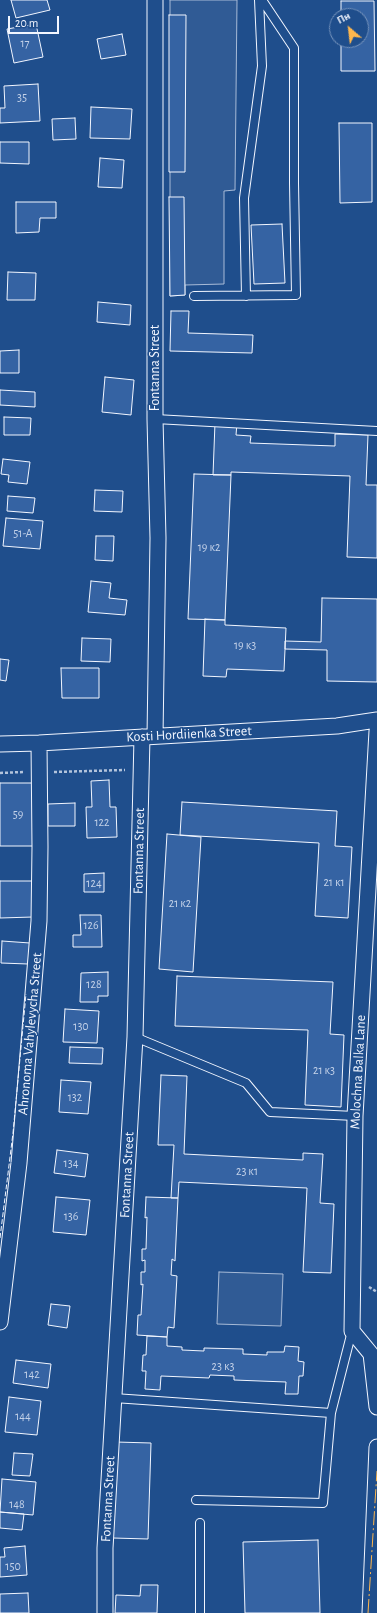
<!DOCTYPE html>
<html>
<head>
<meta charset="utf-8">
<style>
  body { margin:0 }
  #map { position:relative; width:377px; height:1613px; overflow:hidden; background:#1f4e8c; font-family:"Alegreya Sans",sans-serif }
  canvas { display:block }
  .north { position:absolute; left:329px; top:8px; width:40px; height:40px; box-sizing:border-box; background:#1f4e8c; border:1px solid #7391ba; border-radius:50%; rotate:332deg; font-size:11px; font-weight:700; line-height:16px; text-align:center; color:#f2f6ff }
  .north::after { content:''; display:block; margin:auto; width:14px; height:18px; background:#ffb74d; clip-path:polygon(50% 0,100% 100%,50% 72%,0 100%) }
  .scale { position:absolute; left:8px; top:16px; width:51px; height:18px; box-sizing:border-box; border:2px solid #f2f6ff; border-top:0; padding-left:5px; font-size:12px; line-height:14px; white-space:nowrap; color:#f2f6ff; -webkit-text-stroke:3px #1f4e8c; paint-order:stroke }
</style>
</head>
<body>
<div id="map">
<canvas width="377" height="1613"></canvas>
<div class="north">Пн</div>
<div class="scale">20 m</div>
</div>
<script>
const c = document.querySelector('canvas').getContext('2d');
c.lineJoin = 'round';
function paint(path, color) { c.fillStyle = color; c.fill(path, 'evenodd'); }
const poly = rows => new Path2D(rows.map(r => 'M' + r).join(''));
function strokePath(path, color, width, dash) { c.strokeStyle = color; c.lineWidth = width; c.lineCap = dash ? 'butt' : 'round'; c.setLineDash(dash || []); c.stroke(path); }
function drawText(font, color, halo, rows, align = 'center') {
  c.font = font + ' "Alegreya Sans",sans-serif'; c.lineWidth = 3; c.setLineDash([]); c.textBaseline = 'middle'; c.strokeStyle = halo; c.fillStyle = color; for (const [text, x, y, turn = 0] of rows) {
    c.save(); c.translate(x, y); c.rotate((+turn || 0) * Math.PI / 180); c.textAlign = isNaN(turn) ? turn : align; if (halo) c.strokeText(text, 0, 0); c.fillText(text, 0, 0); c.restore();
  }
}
const built = poly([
  [170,0,237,0,235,190,224,191,224,284,185,285,185,295,170,296,170,0],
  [219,1272,283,1274,281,1326,217,1324,219,1272]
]);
const building = poly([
  [11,0,47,0,50,10,16,18,11,0],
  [341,1,374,1,375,71,341,71,341,40,361,40,361,16,341,16,341,1],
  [169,15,186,15,185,172,169,172,169,15],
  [36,24,43,57,14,63,7,29,36,24],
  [122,34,126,55,101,59,97,39,122,34],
  [38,84,40,121,0,123,0,108,5,108,4,86,38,84],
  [91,107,132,109,130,139,90,138,91,107],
  [75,118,76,139,53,140,52,119,75,118],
  [339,123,372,123,372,202,340,203,339,123],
  [0,142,29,142,29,164,0,163,0,142],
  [100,158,124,160,122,188,98,187,100,158],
  [169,197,184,197,185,295,170,296,169,197],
  [16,202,56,202,56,218,40,218,39,232,16,233,16,202],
  [282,224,285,283,254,284,251,225,282,224],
  [8,272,36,273,35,300,7,300,8,272],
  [98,302,131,305,130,325,97,322,98,302],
  [171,311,189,311,188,333,253,335,252,353,170,351,171,311],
  [19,350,19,373,0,373,0,351,19,350],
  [105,377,134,380,131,415,102,412,105,377],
  [0,390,35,392,35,407,0,405,0,390],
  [4,417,31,418,30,435,4,435,4,417],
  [215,423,237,423,236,435,251,436,250,443,335,446,335,434,368,435,366,485,377,485,377,558,347,557,350,476,231,472,231,475,213,475,215,423],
  [3,459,30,462,27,484,8,482,9,475,1,474,3,459],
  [194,474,231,475,225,620,188,619,194,474],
  [95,490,123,491,122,512,94,511,95,490],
  [8,496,35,498,33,513,7,511,8,496],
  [6,518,43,521,40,549,3,546,6,518],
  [96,536,114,536,113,561,95,560,96,536],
  [91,581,111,583,109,598,127,600,125,615,88,612,91,581],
  [322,598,377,599,377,682,327,681,327,650,285,649,285,641,321,642,322,598],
  [205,619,225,620,225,625,286,628,284,671,227,669,226,677,203,676,205,619],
  [82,638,111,639,110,662,81,661,82,638],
  [0,659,9,660,6,681,0,680,0,659],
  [61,668,99,668,99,698,62,698,61,668],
  [109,780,110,807,116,807,117,837,87,838,86,807,92,807,91,781,109,780],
  [0,783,35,783,35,846,0,846,0,783],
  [182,802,337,811,335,846,352,847,348,918,315,916,319,843,180,835,182,802],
  [75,803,75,826,48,826,48,804,75,803],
  [167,834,201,837,193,972,159,969,167,834],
  [104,873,104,892,84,892,84,874,104,873],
  [0,881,33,881,33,917,0,918,0,881],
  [80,915,101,915,102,947,73,947,73,935,81,935,80,915],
  [2,941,30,943,28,964,1,963,2,941],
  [108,972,108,996,98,996,98,1002,80,1002,81,973,108,972],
  [177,976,333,982,330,1034,344,1035,341,1107,305,1105,308,1030,175,1026,177,976],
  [65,1009,99,1011,97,1043,63,1042,65,1009],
  [70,1047,103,1048,102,1064,69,1063,70,1047],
  [161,1075,187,1076,184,1154,303,1160,303,1153,323,1154,320,1203,334,1204,331,1273,303,1272,307,1188,179,1182,178,1198,171,1198,174,1145,158,1145,161,1075],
  [61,1080,91,1082,88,1114,59,1112,61,1080],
  [57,1150,88,1154,85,1177,54,1173,57,1150],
  [56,1197,90,1200,86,1235,53,1232,56,1197],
  [146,1197,178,1198,175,1261,172,1259,171,1275,177,1276,174,1328,168,1327,167,1337,137,1335,138,1315,141,1315,143,1284,141,1285,141,1272,145,1272,145,1260,142,1261,142,1249,146,1249,147,1217,145,1218,146,1197],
  [51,1304,70,1306,67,1328,48,1325,51,1304],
  [147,1336,167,1337,167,1346,182,1347,182,1350,204,1351,204,1348,243,1349,243,1354,267,1355,267,1352,284,1352,285,1346,299,1347,298,1361,304,1362,303,1376,299,1376,298,1394,285,1394,286,1382,234,1380,234,1376,210,1375,209,1378,161,1376,160,1390,145,1389,146,1371,142,1371,143,1355,146,1355,147,1336],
  [16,1360,51,1364,48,1388,13,1383,16,1360],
  [9,1397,41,1401,37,1435,5,1432,9,1397],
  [116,1442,151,1443,148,1539,113,1538,116,1442],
  [14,1453,33,1454,30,1476,12,1475,14,1453],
  [2,1479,36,1482,33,1515,0,1512,2,1479],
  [0,1512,24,1514,22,1530,0,1528,0,1512],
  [318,1540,320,1613,245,1613,243,1542,318,1540],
  [25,1546,27,1575,0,1577,0,1557,5,1557,4,1548,25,1546],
  [141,1585,158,1585,157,1613,115,1613,116,1595,140,1596,141,1585],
  [28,1593,29,1613,0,1613,0,1594,28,1593]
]);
const path = poly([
  [54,772,125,770],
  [0,773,23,772],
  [369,1287,377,1292]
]);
const lane = poly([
  [194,296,296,295,294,183,294,48,262,0],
  [246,296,244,198,262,66,259,0],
  [155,419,377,431],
  [135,1037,246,1083,270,1112,355,1116],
  [114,1398,331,1413],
  [196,1500,323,1503,331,1413,352,1331],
  [200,1613,200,1523]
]);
const street = poly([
  [155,0,155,419,158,538,155,736],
  [377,731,355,1116,352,1331,371,1354,377,1407],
  [0,744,39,743,337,726,377,720],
  [0,1322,19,1163,39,921,40,847,39,743],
  [105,1613,105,1548,135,1037,142,737],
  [370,1613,377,1447]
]);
const fence = poly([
  [0,1238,13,1133,26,994]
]);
const power = poly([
  [368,1613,377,1471]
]);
const numberNames = [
  ["17",25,43],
  ["35",22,97],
  ["51-А",23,533],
  ["19 к2",209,547],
  ["19 к3",245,645],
  ["59",18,814],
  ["122",102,822],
  ["21 к1",334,882],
  ["124",94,883],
  ["21 к2",180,903],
  ["126",91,925],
  ["128",94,984],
  ["130",81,1026],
  ["21 к3",324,1070],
  ["132",75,1097],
  ["134",71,1163],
  ["23 к1",247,1171],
  ["136",71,1216],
  ["23 к3",223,1366],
  ["142",32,1374],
  ["144",23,1416],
  ["148",17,1504],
  ["150",13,1566]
];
const streetNames = [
  ["Fontanna Street",155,368,-90],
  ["Kosti Hordiienka Street",189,734,-3],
  ["Fontanna Street",139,851,-89],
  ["Ahronoma Vahylevycha Street",30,1034,-85],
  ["Molochna Balka Lane",358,1072,-87],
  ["Fontanna Street",127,1175,-87],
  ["Fontanna Street",108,1499,-87]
];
paint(built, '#305b95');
strokePath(built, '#a8bbd7', 1);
paint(building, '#3563a3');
strokePath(building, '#f2f6ff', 1);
strokePath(lane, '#f2f6ff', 10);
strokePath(street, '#f2f6ff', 17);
strokePath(path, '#b3c4dc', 2.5, [3, 2]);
strokePath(lane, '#1f4e8c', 8);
strokePath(street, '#1f4e8c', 15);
strokePath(fence, '#f2f6ff', 1, [5, 2]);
strokePath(power, '#ffb74d', 1, [14, 3, 2, 3]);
drawText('12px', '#c3d1e8', null, numberNames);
drawText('14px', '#f2f6ff', '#1f4e8c', streetNames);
</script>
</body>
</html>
